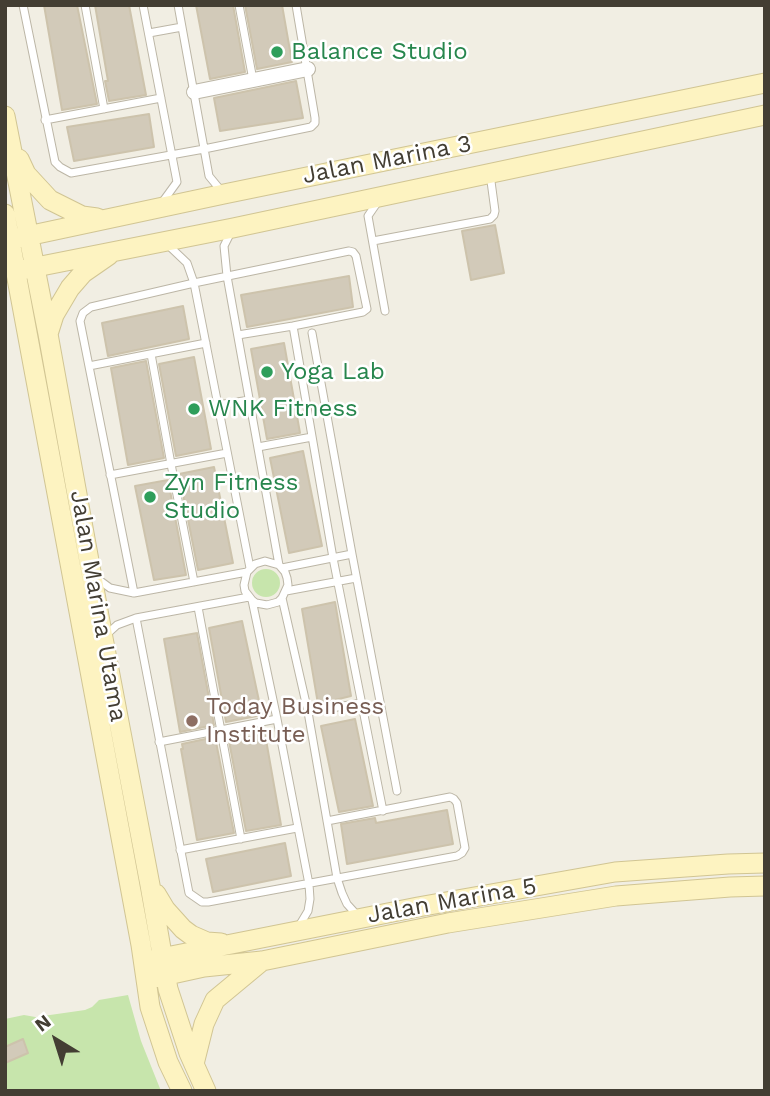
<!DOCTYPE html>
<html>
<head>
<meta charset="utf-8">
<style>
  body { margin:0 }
  #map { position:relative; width:770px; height:1096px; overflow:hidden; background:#f1eee3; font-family:"Work Sans",sans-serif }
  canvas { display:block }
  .frame { position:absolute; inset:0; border:7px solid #433e33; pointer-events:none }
  .north { position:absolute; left:21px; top:1005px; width:70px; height:70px; -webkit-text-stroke:5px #fff; paint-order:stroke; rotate:322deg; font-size:19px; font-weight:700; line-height:28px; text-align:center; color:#433e33 }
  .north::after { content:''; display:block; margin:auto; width:24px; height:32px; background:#433e33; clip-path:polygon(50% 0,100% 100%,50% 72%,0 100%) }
</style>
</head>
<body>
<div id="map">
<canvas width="770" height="1096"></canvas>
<div class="frame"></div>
<div class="north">N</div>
</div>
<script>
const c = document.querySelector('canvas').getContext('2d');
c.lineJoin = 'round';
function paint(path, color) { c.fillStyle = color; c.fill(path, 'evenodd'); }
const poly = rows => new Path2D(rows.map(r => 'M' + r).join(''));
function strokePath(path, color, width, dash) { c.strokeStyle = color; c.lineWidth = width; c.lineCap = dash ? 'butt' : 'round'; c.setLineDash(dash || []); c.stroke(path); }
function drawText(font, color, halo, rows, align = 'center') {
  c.font = font + ' "Work Sans",sans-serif'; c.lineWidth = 5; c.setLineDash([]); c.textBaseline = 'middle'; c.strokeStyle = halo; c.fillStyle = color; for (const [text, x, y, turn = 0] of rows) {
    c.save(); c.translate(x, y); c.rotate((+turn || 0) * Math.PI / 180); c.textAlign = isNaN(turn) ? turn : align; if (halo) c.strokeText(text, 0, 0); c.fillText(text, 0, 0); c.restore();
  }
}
const green = poly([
  '252 583a14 14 0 1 1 28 0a14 14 0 1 1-28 0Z',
  [128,995,141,1041,161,1091,5,1091,5,1019,24,1015,41,1018,43,1016,85,1010,92,1007,99,1000]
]);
const building = poly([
  [44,5,77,5,97,104,62,110,44,5],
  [95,5,129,5,146,95,109,101,105,81,108,81,95,5],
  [196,5,233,5,245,72,210,79,196,5],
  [245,5,282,5,292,62,257,69,245,5],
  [296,81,303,118,220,131,214,98,296,81],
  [149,114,154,147,74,161,67,127,149,114],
  [495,225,504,273,471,280,462,231,495,225],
  [349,276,353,307,247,327,241,295,349,276],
  [183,306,189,339,108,356,102,323,183,306],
  [284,343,300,433,267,439,251,349,284,343],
  [194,357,211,449,176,456,159,364,194,357],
  [146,361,164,458,128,465,111,368,146,361],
  [303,451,322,546,289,553,270,458,303,451],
  [214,467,233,563,198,570,179,474,214,467],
  [168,480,186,575,154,580,135,486,168,480],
  [335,602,351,696,318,704,302,609,335,602],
  [242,621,262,715,226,722,209,628,242,621],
  [197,633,214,725,180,732,164,639,197,633],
  [355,719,373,806,339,812,321,726,355,719],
  [265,734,281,825,246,831,229,741,265,734],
  [215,737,234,833,197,840,181,749,183,749,182,744,215,737],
  [447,810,453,844,347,864,341,824,375,818,376,823,447,810],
  [285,843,291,876,213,892,206,859,285,843],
  [23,1039,28,1053,5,1063,5,1047,23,1039]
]);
const lane = poly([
  [23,5,55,162,60,167,71,173,204,149,311,127,315,123,315,118,296,5],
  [85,5,104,109],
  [143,5,177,182,161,204],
  [178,5,209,176,223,193],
  [239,5,253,80],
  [149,33,182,27],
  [45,120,161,98],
  [379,200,368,216,385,311],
  [231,232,224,246,227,276,279,565],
  [373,241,490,219,494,215,495,211,490,174],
  [167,244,187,263,194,283,250,568],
  [293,326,333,558,383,811],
  [312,333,352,554,397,791],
  [151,354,171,464,194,582],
  [89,366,206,343],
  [217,405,250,400],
  [258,447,312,437],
  [110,475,227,453],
  [282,568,352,554],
  [95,577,110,588,134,593,247,572],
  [286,591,356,578],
  [134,593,80,321,83,313,91,307,194,283,349,251,353,252,356,256,367,309,363,312,293,326,238,335],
  [282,598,308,712,337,878,342,893,347,904,357,915],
  [252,600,256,603,267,605,278,602,282,598,288,585,287,578,285,572,279,565,265,561,255,564,247,572,244,585,245,591,252,600,277,719,309,884,310,899,308,911,299,926],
  [198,607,241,839],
  [136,618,189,893,202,902,208,902,457,856,462,853,465,848,457,803,454,799,450,797,327,821],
  [106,635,117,625,136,618,249,597],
  [308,712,361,703],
  [159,742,277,719],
  [180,850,297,828]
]);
const street = poly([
  [194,92,308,69]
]);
const secondary = poly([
  [5,116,48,334,103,638,150,885,168,989,189,1053,206,1091],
  [19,159,26,174,50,200,82,216,97,218],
  [5,214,141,945,150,1007,168,1062,182,1091],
  [18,238,224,194,765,83],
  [26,269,233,228,765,115],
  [48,334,54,315,70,288,83,273,109,255],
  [156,894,165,909,183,929,191,935,207,942,221,943],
  [151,960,418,907,615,872,728,864,765,863],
  [154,978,204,967,262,961,448,923,616,896,730,887,765,886],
  [194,1064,204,1024,215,1000,262,961]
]);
const markers = [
  [277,52,7,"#2e9e5b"],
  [267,372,7,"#2e9e5b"],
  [194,409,7,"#2e9e5b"],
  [150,497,7,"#2e9e5b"],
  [192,721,7,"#8d6e63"]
];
const leisureNames = [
  ["Balance Studio",291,52],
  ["Yoga Lab",281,372],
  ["WNK Fitness",208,409],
  ["Zyn Fitness",164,483],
  ["Studio",164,511]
];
const streetNames = [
  ["Jalan Marina 3",387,160,-11],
  ["Jalan Marina Utama",98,606,80],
  ["Jalan Marina 5",452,901,-10]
];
const educationNames = [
  ["Today Business",206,707],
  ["Institute",206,735]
];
paint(green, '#c7e5ac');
paint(building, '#d2cab9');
strokePath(building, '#cdc3ac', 2);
strokePath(lane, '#bcb6a6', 9);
strokePath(street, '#bcb6a6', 16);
strokePath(secondary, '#d1c593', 21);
strokePath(lane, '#fff', 7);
strokePath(street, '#fff', 14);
strokePath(secondary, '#fdf3c1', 19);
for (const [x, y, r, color] of markers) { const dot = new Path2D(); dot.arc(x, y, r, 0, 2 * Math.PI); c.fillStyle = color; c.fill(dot); strokePath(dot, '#fff', 2.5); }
drawText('24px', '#27864d', '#fff', leisureNames, 'left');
drawText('24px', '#433e33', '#fff', streetNames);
drawText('24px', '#785e54', '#fff', educationNames, 'left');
</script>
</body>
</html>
